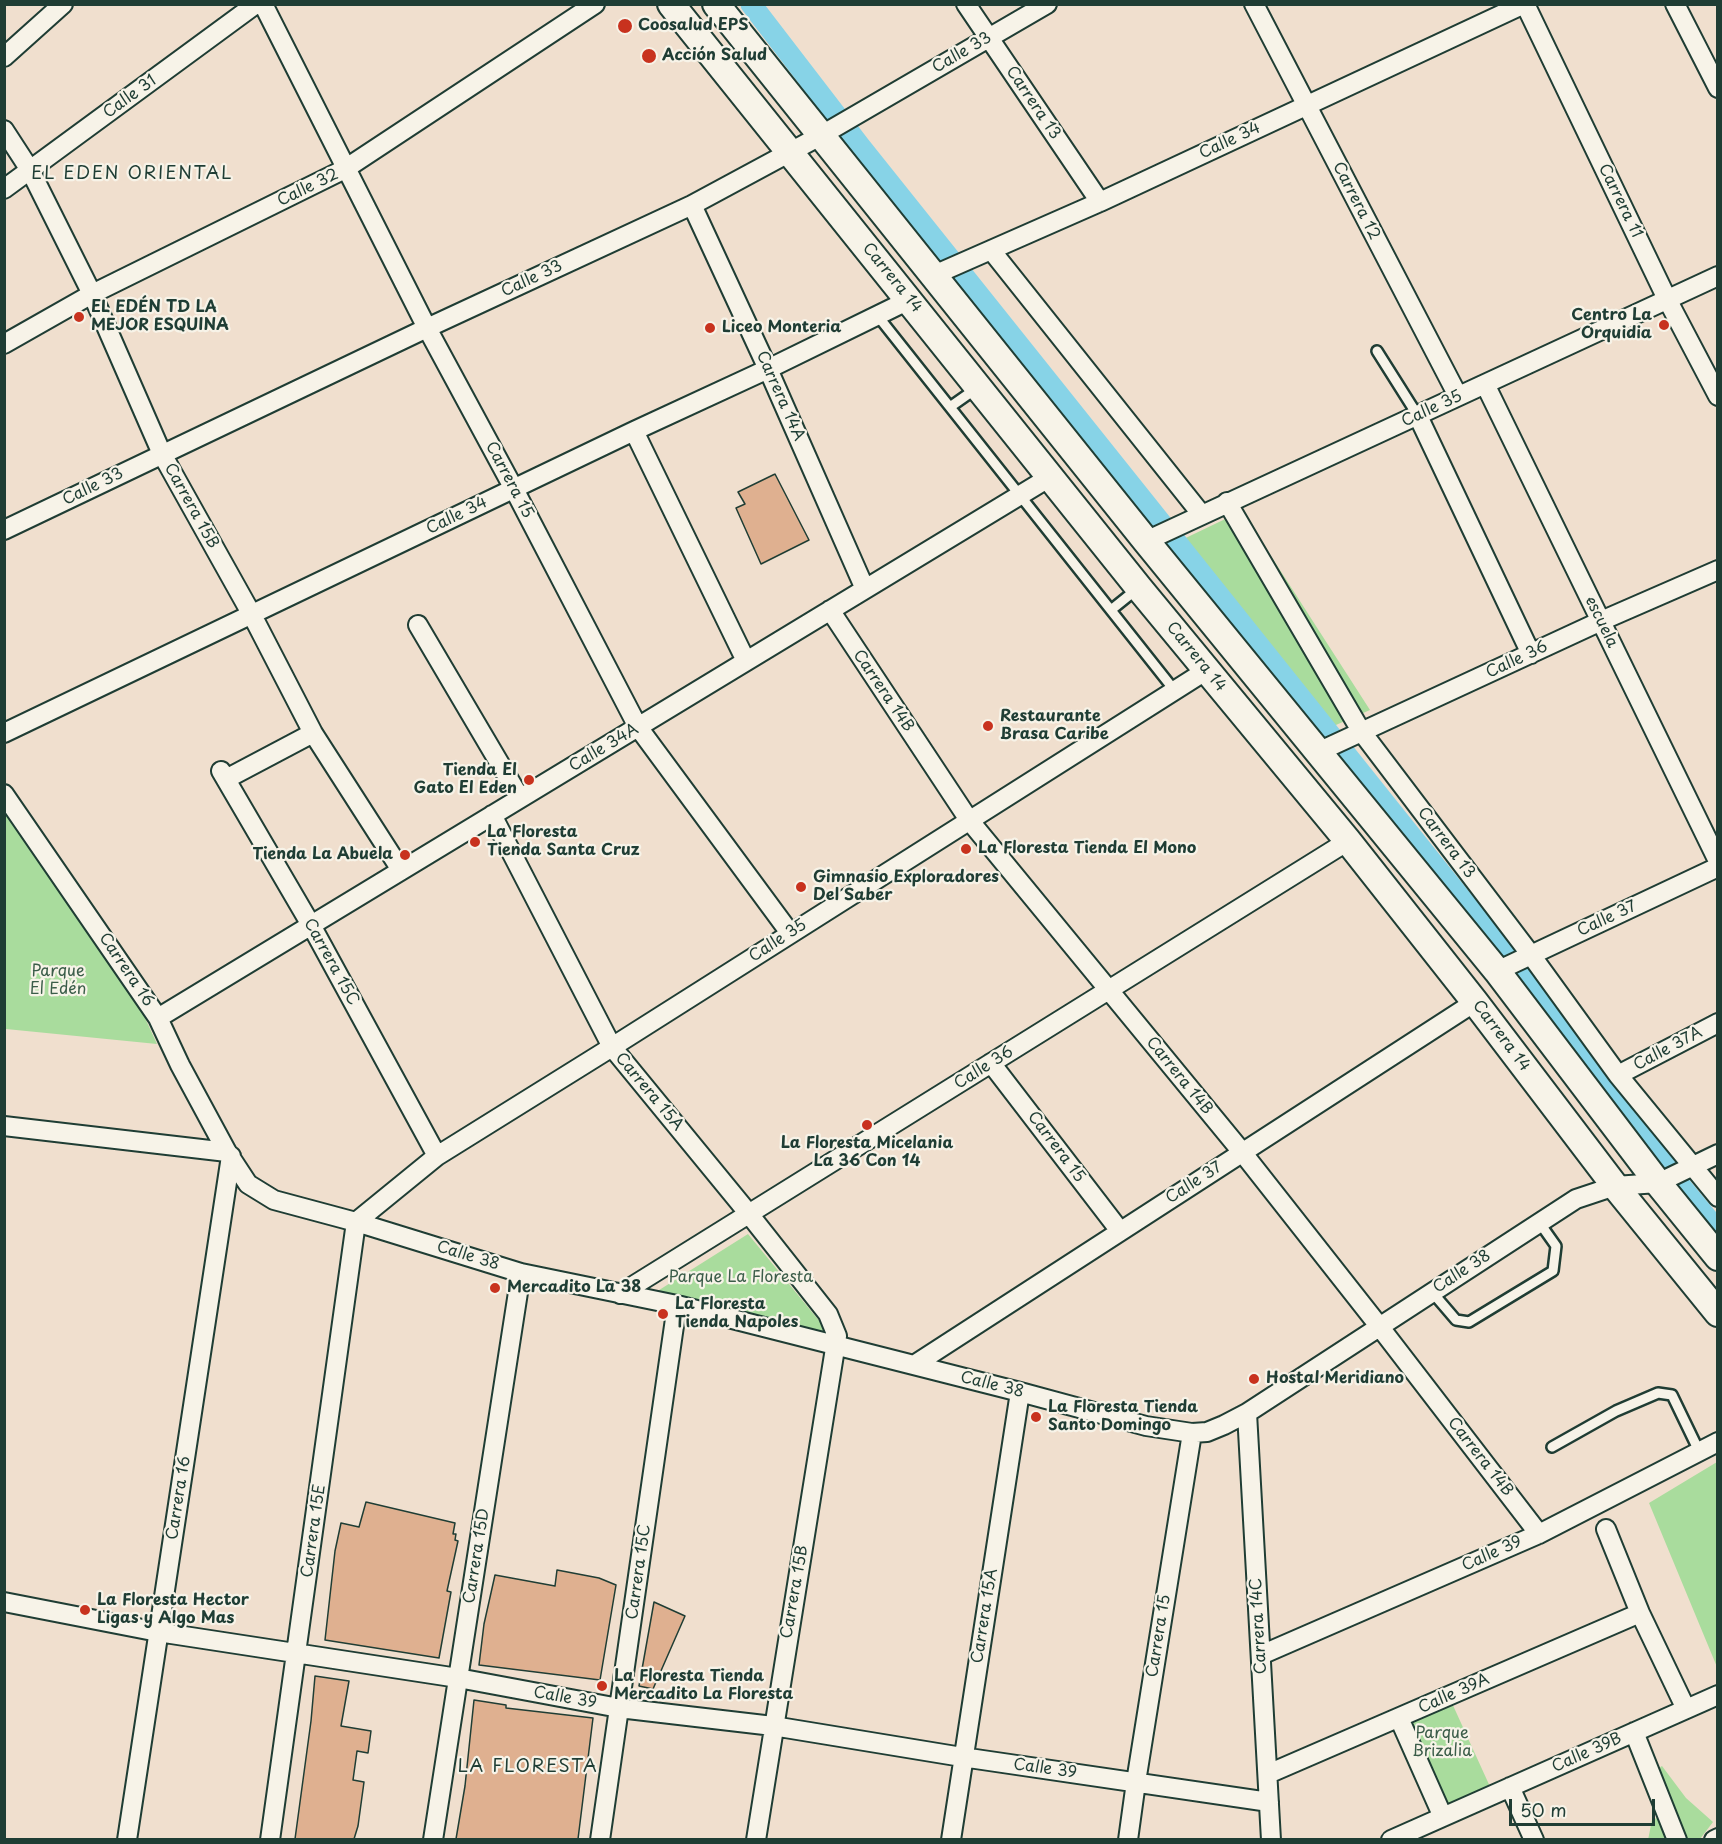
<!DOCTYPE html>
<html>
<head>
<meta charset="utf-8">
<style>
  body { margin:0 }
  #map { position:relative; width:1722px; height:1844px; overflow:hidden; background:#f0dfce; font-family:"Playpen Sans",sans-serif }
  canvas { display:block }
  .frame { position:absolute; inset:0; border:6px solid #1f3d34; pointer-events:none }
  .scale { position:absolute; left:1509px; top:1799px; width:146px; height:27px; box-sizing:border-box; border:3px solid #1f3d34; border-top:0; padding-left:8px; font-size:18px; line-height:21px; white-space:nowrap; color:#1f3d34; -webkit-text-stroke:4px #f7f3e8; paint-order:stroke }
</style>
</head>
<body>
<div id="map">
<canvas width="1722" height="1844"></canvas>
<div class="frame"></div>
<div class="scale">50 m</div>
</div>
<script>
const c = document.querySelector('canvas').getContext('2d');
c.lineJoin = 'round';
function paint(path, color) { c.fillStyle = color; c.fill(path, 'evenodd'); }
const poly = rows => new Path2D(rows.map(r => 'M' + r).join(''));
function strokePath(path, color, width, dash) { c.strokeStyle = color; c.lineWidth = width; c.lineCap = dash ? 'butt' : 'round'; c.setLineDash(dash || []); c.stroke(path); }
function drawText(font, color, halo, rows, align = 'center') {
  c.font = font + ' "Playpen Sans",sans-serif'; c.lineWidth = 4.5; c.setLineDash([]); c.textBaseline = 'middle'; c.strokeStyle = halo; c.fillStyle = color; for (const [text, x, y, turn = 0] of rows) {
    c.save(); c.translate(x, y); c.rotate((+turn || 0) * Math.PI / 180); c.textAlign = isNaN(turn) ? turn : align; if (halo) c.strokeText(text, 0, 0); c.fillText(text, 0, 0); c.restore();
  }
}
const green = poly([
  [1242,511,1370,710,1320,732,1171,545],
  [4,809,140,1007,157,1044,6,1029],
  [748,1234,830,1334,656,1292],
  [1717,1462,1717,1667,1649,1503],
  [1451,1701,1492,1791,1445,1811,1404,1724],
  [1662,1766,1686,1798,1713,1822,1700,1839,1648,1840,1652,1820,1667,1814,1651,1773]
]);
const canal = poly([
  [751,4,860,146,1528,982,1684,1190,1718,1231]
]);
const building = poly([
  [775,474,809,540,761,564,736,508,745,504,738,492,775,474],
  [366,1502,455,1523,453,1534,456,1534,455,1540,458,1541,447,1591,451,1592,439,1658,325,1640,335,1551,341,1523,359,1527,366,1502],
  [557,1570,599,1578,616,1585,600,1680,479,1665,484,1624,495,1575,555,1586,557,1570],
  [654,1602,685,1616,653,1689,639,1686,654,1602],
  [315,1676,349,1681,341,1726,371,1731,368,1753,357,1751,353,1780,364,1782,358,1826,354,1839,295,1839,311,1721,315,1676],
  [474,1700,506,1705,506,1708,593,1718,578,1839,456,1839,465,1786,474,1700]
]);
const lane = poly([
  [877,315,1175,691],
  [1377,351,1418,416],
  [950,407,977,388],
  [1111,610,1137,589],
  [1432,1292,1456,1320,1469,1322,1553,1271,1556,1246,1539,1222],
  [1552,1447,1616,1411,1658,1393,1672,1395,1699,1451]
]);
const street = poly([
  [263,4,427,328,514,489,638,727,790,933],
  [966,4,1100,202],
  [1254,4,1458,396],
  [1525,4,1667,299,1718,396],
  [1675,4,1718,88],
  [4,57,63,4],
  [4,130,30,170,92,294,162,454,252,615,313,733,401,870],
  [4,189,256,4],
  [692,205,768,369,865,589],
  [991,250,1202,515],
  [934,275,1100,202,1524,4],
  [4,344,92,294,345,169,595,4],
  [1485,384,1718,861],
  [1418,416,1531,654],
  [634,431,746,661],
  [1227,502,1361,731,1531,955,1618,1075,1718,1197],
  [4,530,427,328,692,205,820,136,1047,4],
  [1146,541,1718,276],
  [830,610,969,820,1242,1152,1379,1326,1539,1534],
  [418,625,520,798],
  [4,733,634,431,768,369,909,300],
  [1318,752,1601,621,1718,570],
  [221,771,311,925,437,1156],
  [226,779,313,733],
  [4,794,158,1018,180,1065,227,1152,248,1184,274,1200,356,1222,521,1273,677,1305,1020,1392,1146,1426,1192,1433,1207,1432,1224,1425,1247,1413,1576,1199,1615,1186,1658,1183,1718,1154],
  [492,815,612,1047,749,1214,828,1314,837,1336,756,1840],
  [1497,971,1718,867],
  [158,1018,1050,477],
  [991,1063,1120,1231],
  [1618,1075,1718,1023],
  [4,1126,227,1152],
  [620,1294,1348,841],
  [914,1365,1475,1002],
  [1247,1413,1271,1840],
  [1606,1529,1640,1613,1686,1709],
  [4,1602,158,1632,458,1678,619,1708,773,1726,962,1757,1269,1802],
  [1261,1655,1539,1534,1718,1442],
  [1399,1718,1443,1817],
  [1634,1732,1677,1840],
  [1268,1774,1640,1613],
  [1510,1787,1534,1840],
  [127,1840,231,1156],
  [270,1840,356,1222,437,1156,612,1047,1207,670],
  [433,1840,521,1273],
  [600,1840,677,1305],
  [951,1840,1020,1392],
  [1128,1840,1136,1782,1192,1433],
  [1391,1840,1718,1695],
  [1714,1840,1718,1838]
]);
const secondary = poly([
  [671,4,1139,588,1348,841,1475,1002,1615,1186,1718,1313],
  [716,4,1146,541,1497,971,1658,1183,1718,1257]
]);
const markers = [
  [625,26,8,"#c8321e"],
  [649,56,8,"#c8321e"],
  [79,317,6,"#c8321e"],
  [1664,325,6,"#c8321e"],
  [710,328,6,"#c8321e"],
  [988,726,6,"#c8321e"],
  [529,780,6,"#c8321e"],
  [475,842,6,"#c8321e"],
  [966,849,6,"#c8321e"],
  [405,855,6,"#c8321e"],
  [801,887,6,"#c8321e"],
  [867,1125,6,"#c8321e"],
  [495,1288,6,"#c8321e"],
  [663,1314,6,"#c8321e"],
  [1254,1379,6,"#c8321e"],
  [1036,1417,6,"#c8321e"],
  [85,1610,6,"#c8321e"],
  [602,1686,6,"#c8321e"]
];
const poiNames = [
  ["Coosalud EPS",638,26],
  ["Acción Salud",662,56],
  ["EL EDÉN TD LA",91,308],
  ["MEJOR ESQUINA",91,326],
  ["Centro La",1652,316,"right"],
  ["Orquidia",1652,334,"right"],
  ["Liceo Monteria",722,328],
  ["Restaurante",1000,717],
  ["Brasa Caribe",1000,735],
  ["Tienda El",517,771,"right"],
  ["Gato El Eden",517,789,"right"],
  ["La Floresta",487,833],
  ["Tienda Santa Cruz",487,851],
  ["La Floresta Tienda El Mono",978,849],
  ["Tienda La Abuela",393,855,"right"],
  ["Gimnasio Exploradores",813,878],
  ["Del Saber",813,896],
  ["La Floresta Micelania",867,1144,"center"],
  ["La 36 Con 14",867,1162,"center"],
  ["Mercadito La 38",507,1288],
  ["La Floresta",675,1305],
  ["Tienda Napoles",675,1323],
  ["Hostal Meridiano",1266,1379],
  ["La Floresta Tienda",1048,1408],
  ["Santo Domingo",1048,1426],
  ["La Floresta Hector",97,1601],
  ["Ligas y Algo Mas",97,1619],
  ["La Floresta Tienda",614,1677],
  ["Mercadito La Floresta",614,1695]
];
const streetNames = [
  ["Calle 33",962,53,-30],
  ["Calle 31",130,97,-36],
  ["Carrera 13",1033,103,56],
  ["Calle 34",1230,141,-25],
  ["Calle 32",308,188,-26],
  ["Carrera 12",1356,201,63],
  ["Carrera 11",1620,201,64],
  ["Carrera 14",892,278,51],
  ["Calle 33",532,279,-25],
  ["Carrera 14A",780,396,66],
  ["Calle 35",1432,409,-25],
  ["Carrera 15",509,480,62],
  ["Calle 33",93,487,-26],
  ["Carrera 15B",191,506,61],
  ["Calle 34",457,516,-26],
  ["escuela",1601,622,64],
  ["Carrera 14",1196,657,51],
  ["Calle 36",1517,660,-25],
  ["Carrera 14B",883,691,56],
  ["Calle 34A",604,748,-31],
  ["Carrera 13",1446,843,53],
  ["Calle 37",1607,919,-25],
  ["Calle 35",778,941,-33],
  ["Carrera 15C",331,962,61],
  ["Carrera 16",126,970,56],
  ["Carrera 14",1501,1036,53],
  ["Calle 37A",1668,1049,-28],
  ["Calle 36",984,1068,-32],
  ["Carrera 14B",1179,1076,51],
  ["Carrera 15A",649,1092,50],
  ["Carrera 15",1056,1147,53],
  ["Calle 37",1194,1183,-33],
  ["Calle 38",468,1256,17],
  ["Calle 38",1462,1272,-33],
  ["Calle 38",992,1385,14],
  ["Carrera 14B",1480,1457,52],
  ["Carrera 16",179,1498,-81],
  ["Carrera 15E",314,1531,-82],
  ["Calle 39",1492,1554,-24],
  ["Carrera 15D",477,1556,-81],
  ["Carrera 15C",639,1572,-82],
  ["Carrera 15B",795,1592,-80],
  ["Carrera 15A",985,1616,-81],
  ["Carrera 14C",1259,1626,-93],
  ["Carrera 15",1159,1636,-81],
  ["Calle 39A",1454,1694,-24],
  ["Calle 39",565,1698,10],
  ["Calle 39B",1587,1753,-24],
  ["Calle 39",1045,1769,8]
];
const parkNames = [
  ["Parque",58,972],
  ["El Edén",58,990],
  ["Parque La Floresta",741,1278],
  ["Parque",1442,1734],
  ["Brizalia",1442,1752]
];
const neighbourhoodNames = [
  ["EL EDEN ORIENTAL",132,174],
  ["LA FLORESTA",528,1767]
];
paint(green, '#a9dc9d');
strokePath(canal, '#87d3e7', 21);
paint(building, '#dfb090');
strokePath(building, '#1f3d34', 1.5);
strokePath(lane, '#1f3d34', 14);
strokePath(street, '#1f3d34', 22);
strokePath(secondary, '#1f3d34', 30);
strokePath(lane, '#f7f3e8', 9);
strokePath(street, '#f7f3e8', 18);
strokePath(secondary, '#f7f3e8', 26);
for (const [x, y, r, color] of markers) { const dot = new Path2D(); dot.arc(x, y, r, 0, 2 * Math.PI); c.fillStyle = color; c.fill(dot); strokePath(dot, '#f7f3e8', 2); }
drawText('bold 16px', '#1f3d34', '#f7f3e8', poiNames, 'left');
drawText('16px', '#1f3d34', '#f7f3e8', streetNames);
drawText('16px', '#3b5d49', '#f7f3e8', parkNames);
c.letterSpacing = '1.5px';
drawText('18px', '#1f3d34', '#f7f3e8', neighbourhoodNames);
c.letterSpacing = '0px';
</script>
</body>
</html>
